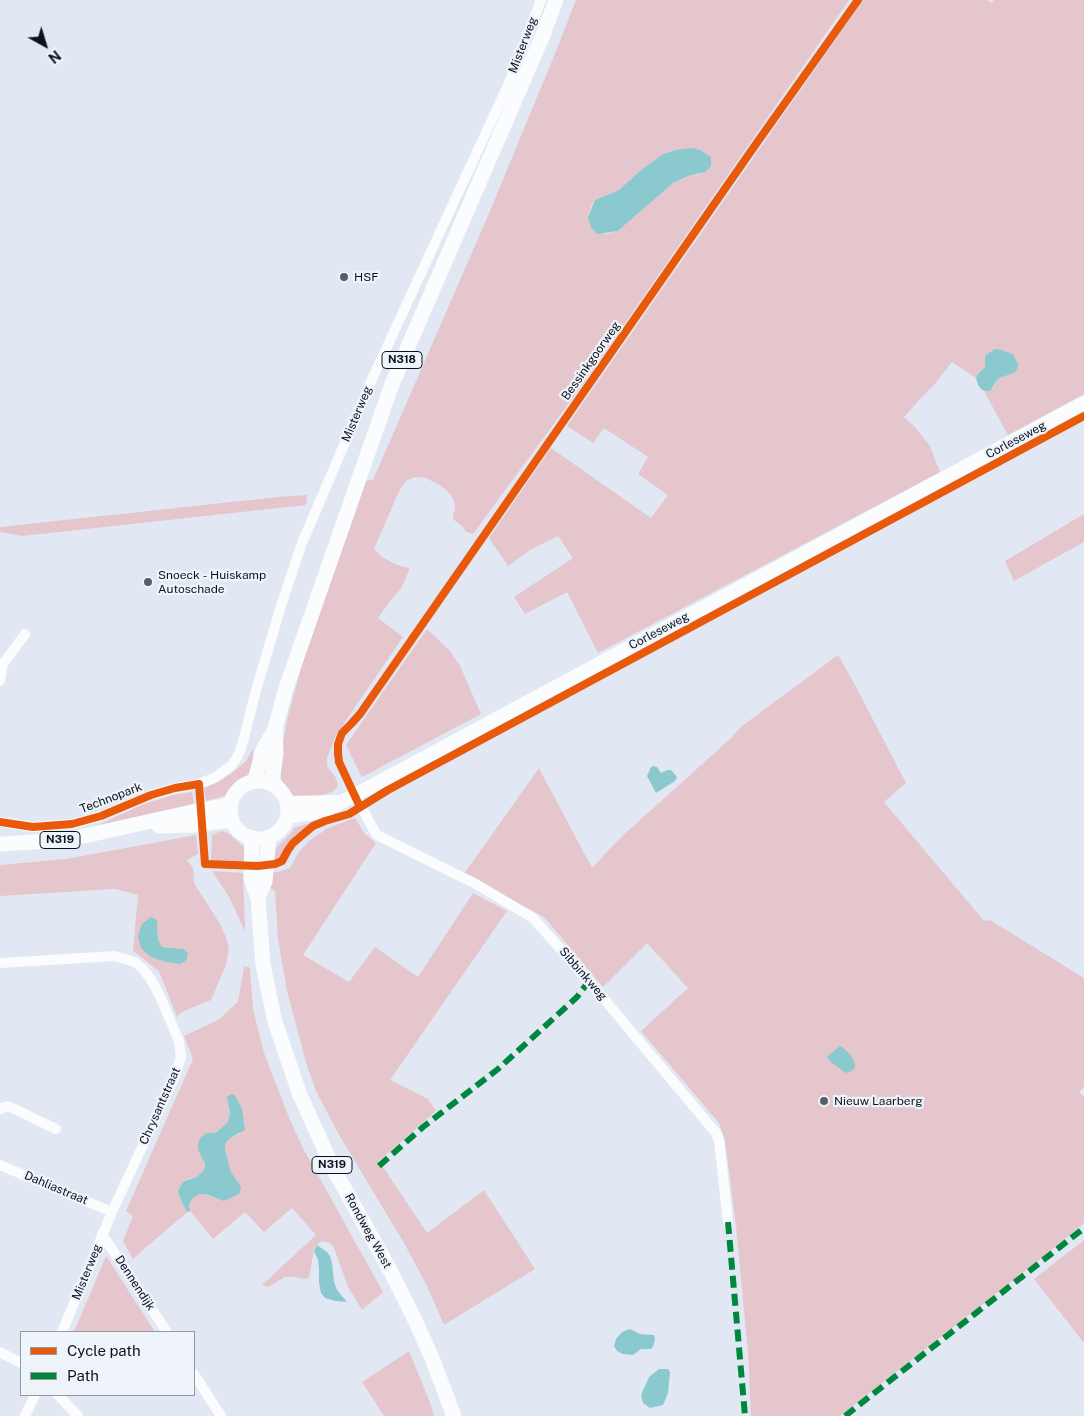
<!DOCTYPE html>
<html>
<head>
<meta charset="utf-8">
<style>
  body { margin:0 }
  #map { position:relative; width:1084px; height:1416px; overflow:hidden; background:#e1e8f4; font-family:"Public Sans",sans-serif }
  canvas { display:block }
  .legend { position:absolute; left:20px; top:1331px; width:175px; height:65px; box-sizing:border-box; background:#eff4fb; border:1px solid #949aa3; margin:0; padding:6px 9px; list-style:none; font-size:15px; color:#0b131e }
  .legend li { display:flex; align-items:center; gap:10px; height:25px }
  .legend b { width:25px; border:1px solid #949aa3 }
  .north { position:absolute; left:20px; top:20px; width:50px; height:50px; -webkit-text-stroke:4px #eff4fb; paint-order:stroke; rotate:141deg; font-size:14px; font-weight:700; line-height:20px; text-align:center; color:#0b131e }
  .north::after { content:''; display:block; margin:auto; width:18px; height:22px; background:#0b131e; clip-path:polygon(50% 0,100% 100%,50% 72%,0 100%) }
</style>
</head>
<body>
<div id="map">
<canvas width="1084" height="1416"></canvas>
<ul class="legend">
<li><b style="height:6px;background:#e8590c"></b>Cycle path</li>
<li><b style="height:6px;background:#00873e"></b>Path</li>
</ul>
<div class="north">N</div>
</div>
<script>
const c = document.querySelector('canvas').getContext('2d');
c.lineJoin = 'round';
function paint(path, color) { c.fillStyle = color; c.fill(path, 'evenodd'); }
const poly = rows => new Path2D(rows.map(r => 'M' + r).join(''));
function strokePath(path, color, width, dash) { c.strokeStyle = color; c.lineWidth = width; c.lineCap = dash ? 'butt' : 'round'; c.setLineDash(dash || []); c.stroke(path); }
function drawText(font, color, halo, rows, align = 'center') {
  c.font = font + ' "Public Sans",sans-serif'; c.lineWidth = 4.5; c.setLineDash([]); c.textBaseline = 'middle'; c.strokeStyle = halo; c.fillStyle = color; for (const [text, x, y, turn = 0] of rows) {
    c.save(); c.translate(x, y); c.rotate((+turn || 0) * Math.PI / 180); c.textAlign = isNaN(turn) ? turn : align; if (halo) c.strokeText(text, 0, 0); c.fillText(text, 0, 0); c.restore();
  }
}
const green = poly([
  [576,0,849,0,583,384,473,534,466,532,463,527,453,519,453,516,455,509,454,501,449,493,441,486,426,478,415,477,406,481,400,489,374,549,382,557,397,565,410,568,401,589,393,597,378,618,403,637,336,735,327,758,327,766,336,778,338,786,332,792,316,797,296,797,291,794,283,784,278,769,288,716,315,617,364,481,373,480,487,218,552,61],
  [676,150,701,174,688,176,673,183,618,231,605,234,588,217,591,207,595,200,619,190,640,171,663,154],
  [863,0,987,0,992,3,994,0,1084,0,1084,394,1008,435,984,391,986,391,993,387,997,380,1001,377,1009,375,1009,352,1002,350,985,356,985,367,977,375,976,378,952,362,934,385,921,398,904,417,915,427,930,446,940,472,598,653,567,592,525,614,514,597,573,558,558,536,530,550,508,566,489,538,551,448,651,518,668,495,638,474,648,457,604,428,593,443,567,426],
  [307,495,306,505,22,536,0,532,0,527,278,497],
  [1084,514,1084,542,1014,581,1005,561],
  [427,629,450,651,460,666,481,714,362,777,346,745],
  [838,655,854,683,906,783,884,802,984,921,990,920,1084,978,1084,1086,1079,1093,1084,1096,1084,1223,1044,1256,840,1416,751,1416,748,1352,736,1226,725,1140,719,1123,641,1031,688,988,647,943,603,987,544,917,464,874,539,768,592,868,620,838,730,739,742,726],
  [253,748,253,768,247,776,237,782,228,795,206,801,204,788,218,782,231,774,246,761],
  [192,792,194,804,94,827,141,805,173,795],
  [328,817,311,825,296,835,284,850,280,858,274,861,275,849,292,832,294,828],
  [355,818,365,834,376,843,303,955,349,982,375,947,418,977,473,893,507,911,390,1080,428,1099,436,1111,379,1161,427,1233,484,1190,535,1269,444,1325,426,1284,404,1243,338,1133,316,1091,307,1066,287,991,278,939,275,891,268,887,269,873,278,872,290,868,298,853,309,841,328,828],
  [221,831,228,833,244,847,247,863,211,861,212,835],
  [196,835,198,854,187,860,193,868,194,883,220,924,225,935,229,948,226,965,211,1000,182,1012,177,1017,159,971,133,951,138,895,115,889,0,896,0,865,66,859],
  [158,928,158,940,162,947,184,949,188,953,187,959,180,964,165,962,151,957],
  [212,871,243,873,245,931,229,897],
  [244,966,250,968,253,1009,264,1053,290,1120,304,1150,383,1292,362,1310,348,1287,334,1248,330,1243,322,1241,318,1244,314,1249,309,1278,304,1279,293,1277,285,1277,268,1287,262,1285,316,1235,292,1208,264,1232,245,1212,213,1239,190,1211,189,1204,193,1198,198,1195,205,1194,214,1198,240,1185,231,1172,225,1149,226,1142,232,1137,240,1134,228,1106,230,1113,228,1122,217,1132,213,1133,207,1133,198,1150,205,1164,205,1168,202,1172,198,1176,188,1179,178,1191,179,1196,187,1212,133,1259,123,1241,133,1216,126,1211,193,1059,184,1036,218,1020,238,1002],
  [1084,1240,1084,1343,1034,1279],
  [106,1256,117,1273,155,1332,74,1332],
  [409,1351,431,1405,434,1416,384,1416,362,1382]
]);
const water = poly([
  [692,148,700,150,711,157,711,166,705,172,688,176,673,183,618,231,597,234,591,227,588,217,595,200,619,190,640,171,663,154,676,150],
  [995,349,1002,350,1013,354,1018,364,1017,369,1015,372,1009,375,1001,377,997,380,990,391,986,391,982,390,978,385,976,378,977,375,985,367,985,356],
  [653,766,657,767,661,773,667,770,671,770,677,777,675,781,656,793,647,776,651,767],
  [151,917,157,920,158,940,162,947,184,949,188,953,187,959,184,962,180,964,165,962,151,957,141,948,138,936,142,924],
  [840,1046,846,1050,851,1056,855,1064,855,1068,851,1071,846,1073,832,1063,827,1057],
  [231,1094,235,1095,242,1109,245,1130,232,1137,226,1142,225,1149,231,1172,240,1185,241,1189,239,1194,224,1201,205,1194,198,1195,193,1198,189,1204,190,1211,187,1212,179,1196,178,1191,183,1182,198,1176,202,1172,205,1168,205,1164,198,1150,198,1144,201,1137,207,1133,213,1133,217,1132,228,1122,230,1113,227,1097],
  [317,1245,327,1252,330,1256,332,1263,334,1282,337,1290,347,1302,336,1301,325,1298,321,1293,319,1283,319,1269,318,1260,314,1251],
  [630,1329,640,1334,654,1335,655,1339,653,1347,651,1349,641,1349,633,1355,623,1354,617,1351,614,1346,616,1339,622,1332],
  [659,1369,668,1369,670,1372,668,1393,663,1405,650,1408,643,1403,641,1395,649,1377]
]);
const street = poly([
  [0,681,3,664,25,634],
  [355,795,376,834,379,836,476,884,533,918,589,981,716,1133,719,1140,728,1222],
  [0,822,33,827,72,824,101,816,151,795,175,788,199,784,214,778,231,766,238,756,243,742,255,694,281,606,302,543,373,377,508,85,541,0],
  [0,963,115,956,135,962,143,969,150,978,159,994,179,1041,181,1057,175,1076,112,1212,62,1332],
  [0,1109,8,1106,56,1129],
  [0,1165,112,1212],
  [102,1234,167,1332],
  [0,1352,21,1363],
  [194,1374,221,1416],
  [58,1395,78,1416],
  [25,1416,35,1395]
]);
const secondary = poly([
  [288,803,336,802],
  [287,817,322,812,355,795,1084,403]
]);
const primary = poly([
  [255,780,263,750,275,729,285,691,392,384,543,35,556,0],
  '230 810a29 29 0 1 1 58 0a29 29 0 1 1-58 0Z',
  [272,783,276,753,275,729],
  [159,826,193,825,232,820],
  [252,838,251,878,258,898,263,965,275,1022,300,1095,333,1168,390,1270,414,1318,432,1358,454,1416],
  [0,844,66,840,192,812,230,805],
  [258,898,265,881,269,837]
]);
const quiet = poly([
  [379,1166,423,1127,498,1069,577,997,589,981],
  [728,1222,745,1416],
  [845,1416,1084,1228]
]);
const cycleway = poly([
  [360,807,339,762,338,753,338,744,342,733,351,724,360,714,756,144,858,0],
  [0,822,33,827,72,824,101,816,151,795,175,788,199,784,205,864,258,866,275,864,282,861,288,850,293,843,313,826,325,821,349,814,388,790,1084,416]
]);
const markers = [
  [344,277,5,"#565e69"],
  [148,582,5,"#565e69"],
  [824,1101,5,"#565e69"]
];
const shields = [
  [402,360,40],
  [60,840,40],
  [332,1165,40]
];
const shieldNames = [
  ["N318",402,360],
  ["N319",60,840],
  ["N319",332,1165]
];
const streetNames = [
  ["Misterweg",523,45,-69],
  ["Bessinkgoorweg",591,361,-55],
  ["Misterweg",357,414,-67],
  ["Corleseweg",1016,440,-28],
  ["Corleseweg",659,631,-28],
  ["Technopark",111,798,-21],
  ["Sibbinkweg",583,974,49],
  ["Chrysantstraat",160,1106,-66],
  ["Dahliastraat",56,1188,23],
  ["Rondweg West",368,1231,61],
  ["Misterweg",87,1272,-68],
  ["Dennendijk",135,1283,57]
];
const poiNames = [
  ["HSF",354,277],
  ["Snoeck - Huiskamp",158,575],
  ["Autoschade",158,589],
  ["Nieuw Laarberg",834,1101]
];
paint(green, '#e5c6cd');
paint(water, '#8ac9ce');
strokePath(street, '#fafcfd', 10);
strokePath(secondary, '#fafcfd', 14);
strokePath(primary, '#fafcfd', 15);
strokePath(quiet, '#00873e', 6, [12, 6]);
strokePath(cycleway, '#e8590c', 8);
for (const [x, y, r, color] of markers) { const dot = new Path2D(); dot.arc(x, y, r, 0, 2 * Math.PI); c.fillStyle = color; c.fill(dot); strokePath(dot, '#eff4fb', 2); }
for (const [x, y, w] of shields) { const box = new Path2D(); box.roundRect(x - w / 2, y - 8.5, w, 17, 4); c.fillStyle = '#eff4fb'; c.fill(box); strokePath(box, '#0b131e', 1); }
drawText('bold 11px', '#0b131e', null, shieldNames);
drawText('12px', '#0b131e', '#eff4fb', streetNames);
drawText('12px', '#0b131e', '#eff4fb', poiNames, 'left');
</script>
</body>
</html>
